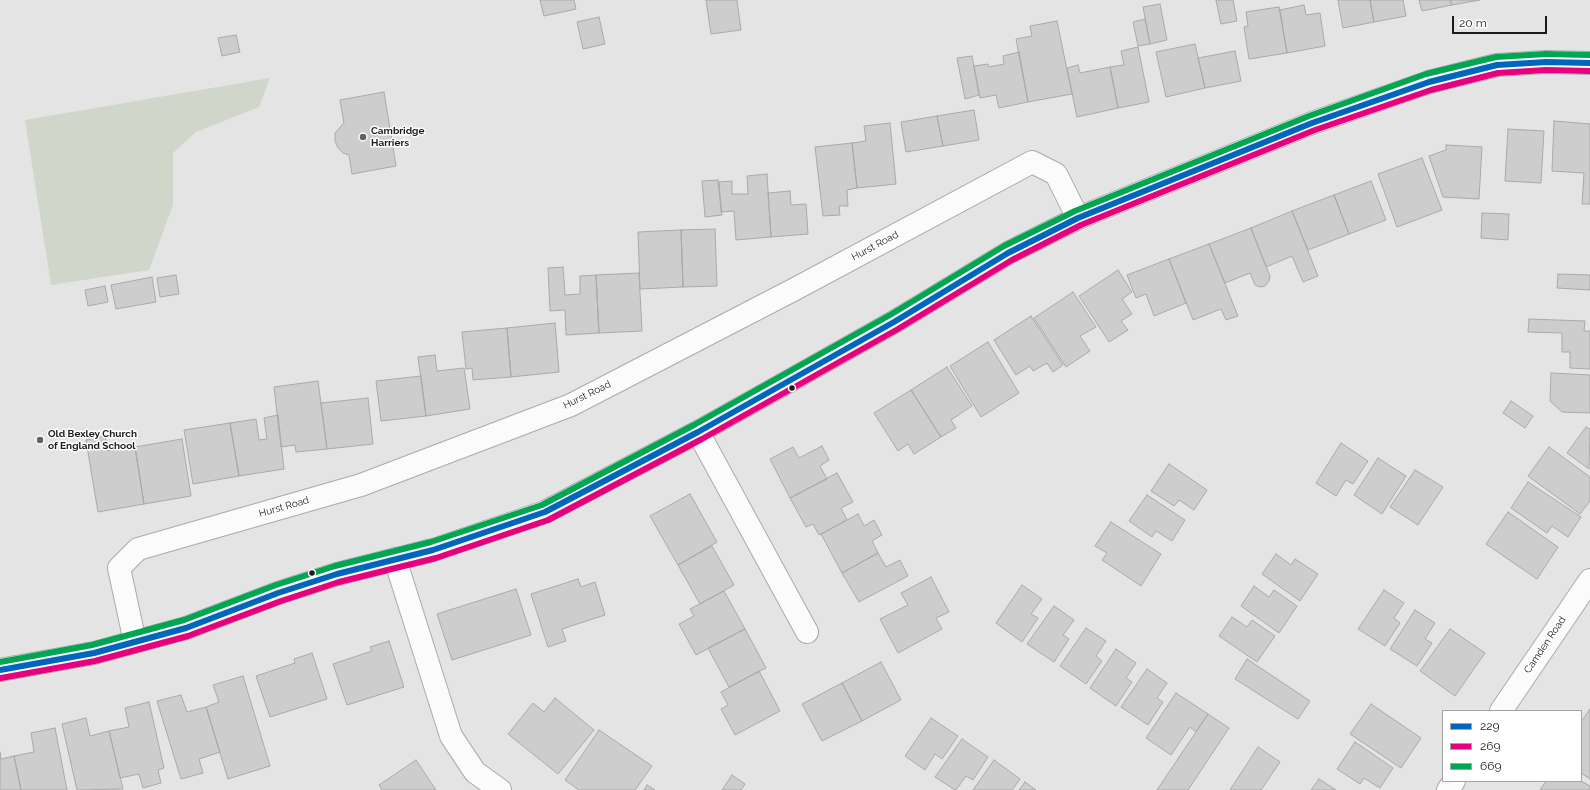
<!DOCTYPE html>
<html>
<head>
<meta charset="utf-8">
<style>
  body { margin:0 }
  #map { position:relative; width:1590px; height:790px; overflow:hidden; background:#e4e4e4; font-family:Raleway,sans-serif }
  canvas { display:block }
  .legend { position:absolute; left:1442px; top:710px; width:140px; height:72px; box-sizing:border-box; background:#fff; border:1px solid #a3a4a4; margin:0; padding:5px 7px; list-style:none; font-size:12px; color:#1a1b1b }
  .legend li { display:flex; align-items:center; gap:8px; height:20px }
  .legend b { width:20px; border:1px solid #a3a4a4 }
  .scale { position:absolute; left:1452px; top:16px; width:95px; height:18px; box-sizing:border-box; border:2px solid #1a1b1b; border-top:0; padding-left:5px; font-size:12px; line-height:14px; white-space:nowrap; color:#1a1b1b; -webkit-text-stroke:3px #fff; paint-order:stroke }
</style>
</head>
<body>
<div id="map">
<canvas width="1590" height="790"></canvas>
<ul class="legend">
<li><b style="height:5px;background:#0065bd"></b>229</li>
<li><b style="height:5px;background:#e5007d"></b>269</li>
<li><b style="height:5px;background:#00a651"></b>669</li>
</ul>
<div class="scale">20 m</div>
</div>
<script>
const c = document.querySelector('canvas').getContext('2d');
c.lineJoin = 'round';
function paint(path, color) { c.fillStyle = color; c.fill(path, 'evenodd'); }
const poly = rows => new Path2D(rows.map(r => 'M' + r).join(''));
function strokePath(path, color, width, dash) { c.strokeStyle = color; c.lineWidth = width; c.lineCap = dash ? 'butt' : 'round'; c.setLineDash(dash || []); c.stroke(path); }
function drawText(font, color, halo, rows, align = 'center') {
  c.font = font + ' Raleway,sans-serif'; c.lineWidth = 3; c.setLineDash([]); c.textBaseline = 'middle'; c.strokeStyle = halo; c.fillStyle = color; for (const [text, x, y, turn = 0] of rows) {
    c.save(); c.translate(x, y); c.rotate((+turn || 0) * Math.PI / 180); c.textAlign = isNaN(turn) ? turn : align; if (halo) c.strokeText(text, 0, 0); c.fillText(text, 0, 0); c.restore();
  }
}
const green = poly([
  [270,78,259,107,196,132,173,153,173,205,149,270,51,285,25,120]
]);
const building = poly([
  [540,0,574,0,576,9,544,16,540,0],
  [706,0,737,0,741,30,711,34,706,0],
  [1216,0,1233,0,1237,21,1221,24,1216,0],
  [1338,0,1370,0,1374,22,1343,28,1338,0],
  [1370,0,1403,0,1406,16,1374,22,1370,0],
  [1419,0,1450,0,1452,5,1422,11,1419,0],
  [1450,0,1480,0,1452,5,1450,0],
  [1160,4,1167,40,1150,44,1143,7,1160,4],
  [1304,5,1306,15,1320,13,1325,46,1287,53,1280,10,1304,5],
  [1279,7,1287,53,1249,59,1244,27,1248,26,1246,12,1279,7],
  [599,17,605,44,583,49,577,22,599,17],
  [1145,19,1150,44,1138,46,1133,22,1145,19],
  [1057,21,1072,94,1028,102,1016,39,1032,36,1030,26,1057,21],
  [236,35,240,52,222,56,218,38,236,35],
  [1195,44,1205,88,1166,97,1156,52,1195,44],
  [1138,47,1149,102,1118,108,1110,67,1124,65,1121,51,1138,47],
  [1235,51,1241,81,1205,88,1198,58,1235,51],
  [1019,52,1028,102,999,108,996,95,980,98,974,66,988,64,989,67,1004,64,1003,56,1019,52],
  [972,56,979,95,965,99,957,58,972,56],
  [1078,65,1080,73,1110,67,1118,108,1077,117,1067,68,1078,65],
  [384,92,396,166,352,174,349,155,343,153,338,148,335,141,335,133,344,123,340,100,384,92],
  [974,110,979,140,943,146,937,116,974,110],
  [937,116,943,146,906,152,901,122,937,116],
  [1554,121,1590,124,1590,204,1582,204,1584,173,1552,171,1554,121],
  [890,123,896,184,857,188,852,143,866,141,864,126,890,123],
  [1508,129,1544,131,1541,183,1505,181,1508,129],
  [852,143,857,188,847,190,848,206,839,206,840,215,823,216,815,147,852,143],
  [1446,145,1482,147,1479,199,1443,197,1429,156,1446,150,1446,145],
  [1422,158,1442,210,1397,227,1378,174,1422,158],
  [767,174,771,237,736,240,734,211,721,212,719,182,732,181,732,194,748,194,747,176,767,174],
  [718,180,722,215,705,217,702,181,718,180],
  [1371,181,1386,220,1349,234,1334,195,1371,181],
  [790,191,791,205,806,204,808,234,771,237,768,193,790,191],
  [1334,195,1349,234,1308,250,1292,211,1334,195],
  [1292,211,1318,276,1303,282,1292,256,1266,267,1251,228,1292,211],
  [1482,213,1509,214,1508,240,1481,238,1482,213],
  [1251,228,1270,276,1269,281,1265,286,1260,287,1255,285,1250,273,1225,283,1209,244,1251,228],
  [715,229,717,286,683,287,681,230,715,229],
  [681,230,683,287,640,289,638,232,681,230],
  [1209,244,1238,316,1226,320,1221,309,1193,320,1169,259,1209,244],
  [1169,259,1186,303,1154,316,1146,294,1136,298,1127,275,1169,259],
  [563,267,565,295,580,294,580,276,596,275,599,333,566,335,565,310,550,311,548,268,563,267],
  [1118,270,1132,292,1122,299,1132,314,1121,321,1128,330,1109,342,1079,296,1118,270],
  [639,273,642,331,599,333,596,275,639,273],
  [1558,274,1590,275,1590,290,1557,288,1558,274],
  [176,275,179,294,160,297,157,278,176,275],
  [152,277,156,302,116,309,111,285,152,277],
  [105,286,108,302,88,306,85,290,105,286],
  [1073,292,1096,327,1080,336,1090,351,1066,367,1034,318,1073,292],
  [1031,316,1063,365,1053,372,1047,363,1033,371,1030,366,1016,375,994,340,1031,316],
  [1529,319,1585,321,1584,331,1590,331,1590,369,1570,368,1570,352,1562,352,1562,333,1528,332,1529,319],
  [555,323,559,372,511,377,507,328,555,323],
  [507,328,511,377,473,380,472,368,466,369,462,332,507,328],
  [988,342,1019,393,981,417,950,366,988,342],
  [435,355,437,371,464,368,470,409,426,416,418,357,435,355],
  [947,367,972,406,951,420,956,428,941,437,911,390,947,367],
  [1551,373,1590,375,1590,413,1562,412,1550,401,1551,373],
  [421,376,426,416,381,421,376,381,421,376],
  [318,381,327,449,296,452,295,445,281,447,274,387,318,381],
  [911,390,941,437,914,454,908,444,898,451,874,413,911,390],
  [368,398,373,444,327,449,321,403,368,398],
  [1511,401,1533,416,1525,428,1503,413,1511,401],
  [278,415,284,469,239,476,230,423,256,419,259,440,267,439,264,418,278,415],
  [230,423,239,476,193,484,184,430,230,423],
  [1586,427,1590,429,1589,469,1567,453,1586,427],
  [105,436,108,451,135,447,144,504,98,512,86,440,105,436],
  [182,439,191,496,144,504,135,447,182,439],
  [1341,443,1368,461,1353,484,1346,480,1336,496,1316,483,1341,443],
  [822,446,829,460,820,466,827,479,790,498,770,459,793,447,799,458,822,446],
  [1549,447,1590,477,1590,501,1580,514,1528,476,1549,447],
  [1378,458,1406,476,1382,514,1354,495,1378,458],
  [1169,464,1207,490,1194,510,1179,500,1174,506,1151,491,1169,464],
  [1415,470,1443,487,1418,525,1390,507,1415,470],
  [837,473,853,502,841,508,847,520,819,535,813,524,806,527,790,498,837,473],
  [1528,482,1581,517,1568,537,1552,526,1547,533,1511,508,1528,482],
  [690,494,717,542,678,565,650,516,690,494],
  [1147,495,1185,520,1172,541,1156,531,1152,537,1129,521,1147,495],
  [1508,512,1558,547,1537,579,1486,544,1508,512],
  [858,514,864,526,874,520,882,535,872,541,878,553,842,573,821,534,858,514],
  [1111,522,1161,554,1141,586,1102,560,1107,553,1095,546,1111,522],
  [712,546,734,585,700,604,678,565,712,546],
  [878,553,886,567,900,560,908,576,859,602,842,573,878,553],
  [1276,554,1291,565,1295,559,1318,574,1300,601,1262,574,1276,554],
  [931,577,949,612,936,618,942,629,898,653,880,619,908,605,901,593,931,577],
  [578,579,581,587,595,582,605,615,562,629,566,641,548,647,531,594,578,579],
  [1022,585,1042,599,1031,614,1038,618,1022,642,996,623,1022,585],
  [1254,586,1269,597,1274,590,1297,606,1279,633,1241,606,1254,586],
  [516,589,531,635,452,660,437,614,516,589],
  [1384,590,1404,603,1394,618,1400,623,1385,646,1358,629,1384,590],
  [724,591,745,629,696,655,679,624,694,616,690,609,724,591],
  [1054,606,1074,620,1063,635,1069,639,1054,662,1027,644,1054,606],
  [1415,610,1435,623,1425,639,1432,643,1417,666,1390,649,1415,610],
  [1232,617,1247,627,1252,620,1275,636,1257,662,1219,636,1232,617],
  [1086,628,1106,641,1096,656,1102,661,1086,684,1060,666,1086,628],
  [745,629,766,668,729,687,708,648,745,629],
  [1450,629,1485,653,1455,696,1420,671,1450,629],
  [389,641,404,687,347,705,333,664,372,651,370,647,389,641],
  [1116,649,1136,663,1126,678,1132,682,1116,706,1090,688,1116,649],
  [312,653,327,699,270,717,256,676,295,663,294,659,312,653],
  [1247,659,1310,701,1298,719,1235,679,1247,659],
  [881,662,901,700,862,721,842,683,881,662],
  [1147,669,1167,683,1157,698,1163,702,1148,725,1121,707,1147,669],
  [759,671,780,711,735,735,721,709,728,705,721,692,759,671],
  [243,676,270,766,228,779,206,707,219,702,213,685,243,676],
  [842,683,862,721,822,741,802,704,842,683],
  [1176,693,1208,714,1196,732,1190,727,1171,755,1146,738,1176,693],
  [181,695,187,712,206,707,220,752,199,759,203,773,181,779,157,701,181,695],
  [555,698,594,730,558,774,508,734,533,703,544,712,555,698],
  [149,702,164,768,158,770,161,783,143,788,139,774,120,778,109,731,129,727,125,708,149,702],
  [1371,704,1421,738,1401,768,1350,734,1371,704],
  [1590,709,1590,779,1581,773,1581,722,1590,709],
  [1208,714,1229,728,1188,790,1157,790,1208,714],
  [86,718,90,736,109,731,123,789,77,790,62,724,86,718],
  [931,718,958,736,942,759,935,754,925,770,905,756,931,718],
  [55,728,67,790,21,790,14,756,34,752,31,733,55,728],
  [599,730,652,766,635,790,579,790,565,780,599,730],
  [962,739,988,757,973,780,966,776,956,790,955,790,935,777,962,739],
  [1355,742,1393,768,1380,788,1364,778,1360,784,1337,769,1355,742],
  [1258,747,1280,762,1261,790,1230,790,1258,747],
  [0,752,1,759,14,756,21,790,0,790,0,752],
  [416,760,436,790,382,790,379,785,416,760],
  [994,760,1020,779,1012,790,973,790,994,760],
  [732,775,745,784,741,790,722,790,732,775],
  [1319,779,1336,790,1311,790,1319,779],
  [1546,781,1581,781,1590,786,1590,790,1540,790,1546,781],
  [1025,782,1036,790,1019,790,1025,782],
  [647,785,655,790,644,790,647,785]
]);
const street = poly([
  [698,432,807,632],
  [395,559,451,736,475,772,500,790],
  [135,642,119,568,138,549,361,485,571,405,795,289,1032,162,1056,174,1078,218],
  [1501,711,1590,580],
  [1448,790,1454,781]
]);
const primary = poly([
  [0,670,94,653,186,628,278,593,337,574,433,550,545,512,698,432,775,389,894,322,1008,253,1078,218,1312,123,1429,82,1497,65,1546,62,1590,63]
]);
const bus1 = poly([
  [0,670,94,653,186,628,278,593,337,574,433,550,545,512,698,432,894,322,1008,253,1078,218,1312,123,1429,82,1497,65,1546,62,1590,63]
]);
const bus2 = poly([
  [1,678,95,661,188,636,281,601,339,582,436,558,548,520,702,439,898,329,1012,260,1081,225,1315,130,1431,90,1498,73,1546,70,1590,71]
]);
const bus3 = poly([
  [0,662,92,645,184,620,276,585,335,566,431,542,542,505,694,425,890,315,1004,246,1075,211,1309,116,1426,74,1496,57,1546,54,1590,55]
]);
const markers = [
  [363,137,4,"#616161"],
  [792,388,3.5,"#1a1b1b"],
  [40,440,4,"#616161"],
  [312,573,3.5,"#1a1b1b"]
];
const poiNames = [
  ["Cambridge",371,131],
  ["Harriers",371,143],
  ["Old Bexley Church",48,434],
  ["of England School",48,446]
];
const streetNames = [
  ["Hurst Road",875,246,-28],
  ["Hurst Road",587,395,-26],
  ["Hurst Road",284,507,-16],
  ["Camden Road",1545,645,-56]
];
paint(green, '#d1d6ca');
paint(building, '#cdcdcd');
strokePath(building, '#a9a9aa', 1);
strokePath(street, '#aaa', 24);
strokePath(primary, '#aaa', 24);
strokePath(street, '#fbfbfb', 22);
strokePath(primary, '#fbfbfb', 22);
strokePath(bus1, '#0065bd', 6);
strokePath(bus2, '#e5007d', 6);
strokePath(bus3, '#00a651', 6);
for (const [x, y, r, color] of markers) { const dot = new Path2D(); dot.arc(x, y, r, 0, 2 * Math.PI); c.fillStyle = color; c.fill(dot); strokePath(dot, '#fff', 1.5); }
drawText('bold 10px', '#1a1b1b', '#fff', poiNames, 'left');
drawText('10px', '#1a1b1b', '#fff', streetNames);
</script>
</body>
</html>
